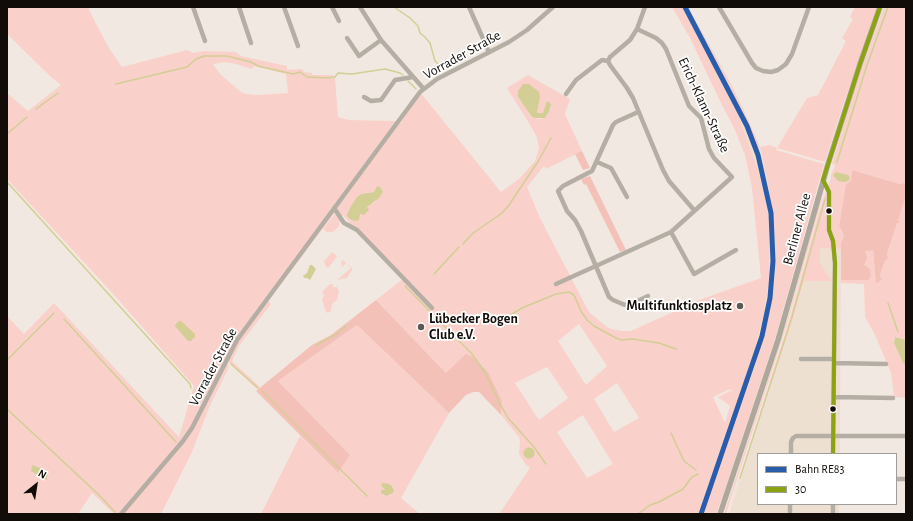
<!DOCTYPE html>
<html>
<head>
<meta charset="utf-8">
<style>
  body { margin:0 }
  #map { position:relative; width:913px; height:521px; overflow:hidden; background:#f1e9e1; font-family:"Alegreya Sans",sans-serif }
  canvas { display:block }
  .frame { position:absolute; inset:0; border:8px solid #110c08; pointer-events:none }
  .legend { position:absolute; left:757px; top:453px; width:140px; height:52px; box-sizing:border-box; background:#fff; border:1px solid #a09e9c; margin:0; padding:5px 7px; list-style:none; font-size:12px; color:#110c08 }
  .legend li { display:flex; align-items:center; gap:8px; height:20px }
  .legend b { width:20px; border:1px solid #a09e9c }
  .north { position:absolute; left:16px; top:465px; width:40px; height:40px; -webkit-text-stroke:3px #fff; paint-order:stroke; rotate:30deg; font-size:11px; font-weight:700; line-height:16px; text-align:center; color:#110c08 }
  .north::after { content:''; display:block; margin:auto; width:14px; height:18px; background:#110c08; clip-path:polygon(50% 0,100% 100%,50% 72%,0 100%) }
</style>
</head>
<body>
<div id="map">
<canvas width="913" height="521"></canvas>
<div class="frame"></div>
<ul class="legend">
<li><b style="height:5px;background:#295caa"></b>Bahn RE83</li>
<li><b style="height:5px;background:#8ba311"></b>30</li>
</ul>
<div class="north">N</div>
</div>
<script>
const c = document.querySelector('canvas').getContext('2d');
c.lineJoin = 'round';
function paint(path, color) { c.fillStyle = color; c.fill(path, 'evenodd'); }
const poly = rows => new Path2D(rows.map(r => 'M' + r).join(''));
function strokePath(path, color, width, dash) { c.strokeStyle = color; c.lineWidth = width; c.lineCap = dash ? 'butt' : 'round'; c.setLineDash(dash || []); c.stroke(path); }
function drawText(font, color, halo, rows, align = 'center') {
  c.font = font + ' "Alegreya Sans",sans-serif'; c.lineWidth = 3.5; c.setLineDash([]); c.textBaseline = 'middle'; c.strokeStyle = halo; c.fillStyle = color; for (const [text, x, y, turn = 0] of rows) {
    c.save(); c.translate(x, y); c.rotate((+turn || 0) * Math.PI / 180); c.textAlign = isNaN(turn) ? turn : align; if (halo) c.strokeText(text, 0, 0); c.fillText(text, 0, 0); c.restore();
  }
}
const built = poly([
  [683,7,688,7,732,91,757,149,760,147,770,197,774,222,775,252,772,297,764,337,755,366,703,514,698,514,740,395,755,348,763,318,769,280,770,222,759,173,739,117],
  [820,248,841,249,840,454,758,454,758,504,839,504,839,514,729,514,789,332,804,281,831,281,820,263]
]);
const green = poly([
  [7,7,88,7,95,22,109,48,122,67,187,50,193,53,204,51,236,52,241,56,287,66,287,70,302,69,304,72,312,73,312,75,332,75,335,78,338,117,349,120,394,121,400,124,420,92,501,192,519,179,535,161,539,148,537,138,532,128,507,88,528,75,570,99,565,114,582,151,546,169,544,166,527,187,541,220,589,312,608,328,621,331,631,331,702,299,761,278,752,188,745,155,734,128,720,101,690,38,672,7,683,7,739,117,759,173,770,222,769,280,763,318,755,348,740,395,698,514,499,514,530,468,526,465,519,454,520,441,519,437,501,415,502,401,446,373,376,300,404,278,348,224,349,222,343,215,341,217,337,210,268,301,271,304,239,346,232,361,260,387,257,389,228,362,227,364,229,367,209,408,192,452,161,514,112,514,113,513,92,493,78,514,7,514,7,316,24,334,54,303,179,437,194,386,116,297,7,179,7,93,28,111,61,85,51,77,7,34],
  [225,62,236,64,252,69,254,66,286,74,288,93,257,95,246,94,241,92,221,75,213,64],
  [518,97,540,98,537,112,538,113,542,113,551,107,547,116,541,119,535,118,532,117],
  [377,186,383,192,376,201,372,204,370,204,359,216,347,214,351,206,357,197,361,194,374,192],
  [579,324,607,366,586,385,558,341],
  [547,367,568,398,539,420,515,383],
  [617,383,639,418,614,432,594,399],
  [730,389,733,392,730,391,718,397,730,406,725,423,713,397],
  [583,415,613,464,587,478,557,432],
  [688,7,730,82,743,108,760,147,770,145,777,148,807,98,818,95,846,41,842,38,853,19,850,17,855,7,878,7,843,105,825,162,777,148,776,150,824,164,775,339,724,493,716,514,703,514,755,366,769,313,774,283,775,252,774,222,770,197,760,147,757,149,732,91],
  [884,7,906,7,906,183,900,184,852,170,851,181,846,184,839,226,844,235,841,243,841,249,820,248,820,263,832,281,804,281,789,332,728,514,789,321,821,205,831,178,831,175,835,165,832,164,856,83],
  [825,188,788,321,726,514,724,514,787,321,817,211],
  [906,195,906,340,895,337,894,339,894,343,903,363,906,364,906,398,894,397,891,373,875,335,865,317,864,284,840,283,841,280,869,280,864,265,865,250,873,250,876,284,882,280,880,275,885,261,888,257,887,254,897,223,899,223,899,222,898,221],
  [335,214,340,220,339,226,333,232,327,232,323,229],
  [332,252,337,256,336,258,329,267,326,267,324,261],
  [343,260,352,268,352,270,347,278,337,280,351,268,346,263,342,267,341,262],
  [330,284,333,284,333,287,337,287,339,292,337,300,332,304,331,311,328,313,326,312,322,300,324,295,322,292],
  [357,325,449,413,401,498,420,514,261,514,300,436,338,473,350,455,278,381],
  [389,484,394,488,393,493,386,496,383,495,381,490,386,490,382,486]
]);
const forest = poly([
  [582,151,590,168,583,170,575,154],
  [852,170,900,184,906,183,906,195,898,221,900,221,899,223,897,223,887,254,888,258,885,261,880,275,882,280,876,284,873,250,869,251,865,250,867,258,864,265,869,268,871,275,869,280,841,280,841,243,844,235,839,226,846,184,851,181],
  [590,176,626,250,620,252,586,184,584,185,581,179],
  [376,300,446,373,466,354,473,357,488,372,502,401,501,415,479,392,473,392,466,395,449,413,357,325,278,381,350,455,338,473,256,391,312,345,331,335]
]);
const water = poly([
  [523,84,529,84,539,92,540,98,537,112,538,113,543,113,547,101,551,104,549,112,545,118,535,118,532,117,518,97,518,91],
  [836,172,848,175,850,178,848,181,844,182,838,181,833,175],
  [377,186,380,187,383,192,379,198,367,207,369,210,364,215,360,214,359,220,355,221,350,219,347,216,347,214,351,206,357,197,361,194,374,192],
  [310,265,312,265,316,269,310,280,307,278,304,278,303,276,307,273],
  [179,321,181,321,195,334,195,337,191,341,188,341,175,326,175,325],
  [895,337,906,340,906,364,903,363,894,343],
  '523.5 453a5.5 5.5 0 1 1 11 0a5.5 5.5 0 1 1-11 0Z',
  [32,465,40,468,48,475,46,480,31,471],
  [382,483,389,484,392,486,394,490,393,493,386,496,381,493,381,490,385,490,381,485]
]);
const stream = poly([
  [394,7,410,18,418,26,420,33,425,37,430,43,435,61,445,70],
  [408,81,416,89],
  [116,84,187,67,196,59,204,56,227,56,251,62,258,66,293,74,300,72,307,77,327,78,335,77,338,73,352,74,385,69,400,73,403,75],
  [36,109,58,93],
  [7,134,27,117],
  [837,162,867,65,888,7],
  [7,182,190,384,191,388],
  [463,244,472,234,502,213,509,205,539,160,551,138],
  [434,274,459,247],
  [405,286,472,354,486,374,499,402,508,418,534,447,546,464],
  [888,303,898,332],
  [64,319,176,442],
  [499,322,522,308,556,294,569,292,574,295,581,311,587,320,594,326,616,338,621,340,633,339,659,343,676,349],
  [316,345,335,335,346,326],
  [7,360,54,313],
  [231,364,258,388],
  [262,391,367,496],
  [7,409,99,495,115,512],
  [671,433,684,461,696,470],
  [740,478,792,317,825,199],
  [638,514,650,505,659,502,683,489,692,477,698,474]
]);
const minor = poly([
  [193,7,205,41],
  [239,7,251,43],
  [284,7,298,46],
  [332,7,339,21],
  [360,7,381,40,423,88],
  [469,7,489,52],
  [719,7,752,63,756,68,763,71,771,72,778,70,786,64,792,54,809,7],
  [347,38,359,56,381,40],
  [608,61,610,65,627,88,633,98,663,170,669,181,694,210],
  [608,61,610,57,630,40,637,29,645,7],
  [566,94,576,80,602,60,608,61],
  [364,97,371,101,381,100,395,80,413,77],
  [638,112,616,122,613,125,592,171,563,186,558,191,567,211,575,220,581,231,609,297,613,300,625,305,631,304,648,296],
  [597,162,611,168,627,197],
  [823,180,829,192,829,230,833,241,835,263,833,454],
  [334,208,344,223,357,230,432,308],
  [671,232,694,274,736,250],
  [556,284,671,232,732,177,714,158,709,149,701,118,689,106,666,49,662,43,656,38,637,29],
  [801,359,834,359],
  [834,363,886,364],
  [834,397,893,398],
  [791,454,791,442,793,438,796,436,906,436],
  [896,479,906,479],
  [121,514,183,441,192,428,237,340,420,92,437,79,509,42,527,30,553,7],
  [790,514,790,504],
  [833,514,833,504]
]);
const major = poly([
  [720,514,778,340,828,164,860,64,880,7]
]);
const bus1 = poly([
  [823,180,829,192,829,230,833,241,835,263,833,454],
  [823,180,860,64,880,7]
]);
const rail1 = poly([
  [685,7,747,126,758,155,771,213,773,261,770,298,762,336,701,514]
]);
const markers = [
  [829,211,3.5,"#110c08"],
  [740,306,4,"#5f5954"],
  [421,327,4,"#5f5954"],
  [833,409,3.5,"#110c08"]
];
const streetNames = [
  ["Vorrader Straße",462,55,-29],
  ["Erich-Klann-Straße",704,105,65],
  ["Berliner Allee",797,229,-75],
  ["Vorrader Straße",213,367,-62]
];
const poiNames = [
  ["Multifunktiosplatz",732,306],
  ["Lübecker Bogen",429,319,"left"],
  ["Club e.V.",429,335,"left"]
];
paint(built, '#eee0d1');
paint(green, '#f9d1ca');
paint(forest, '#f4c1b9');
paint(water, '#d2ce94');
strokePath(stream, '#d2ce94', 1.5);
strokePath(minor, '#b5aea5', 4.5);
strokePath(major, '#ada79c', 5.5);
strokePath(bus1, '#8ba311', 4);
strokePath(rail1, '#295caa', 5);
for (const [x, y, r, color] of markers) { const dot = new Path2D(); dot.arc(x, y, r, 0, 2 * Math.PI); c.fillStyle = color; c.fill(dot); strokePath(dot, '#fff', 1.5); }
drawText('14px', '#110c08', '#fff', streetNames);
drawText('bold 14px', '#110c08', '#fff', poiNames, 'right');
</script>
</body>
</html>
